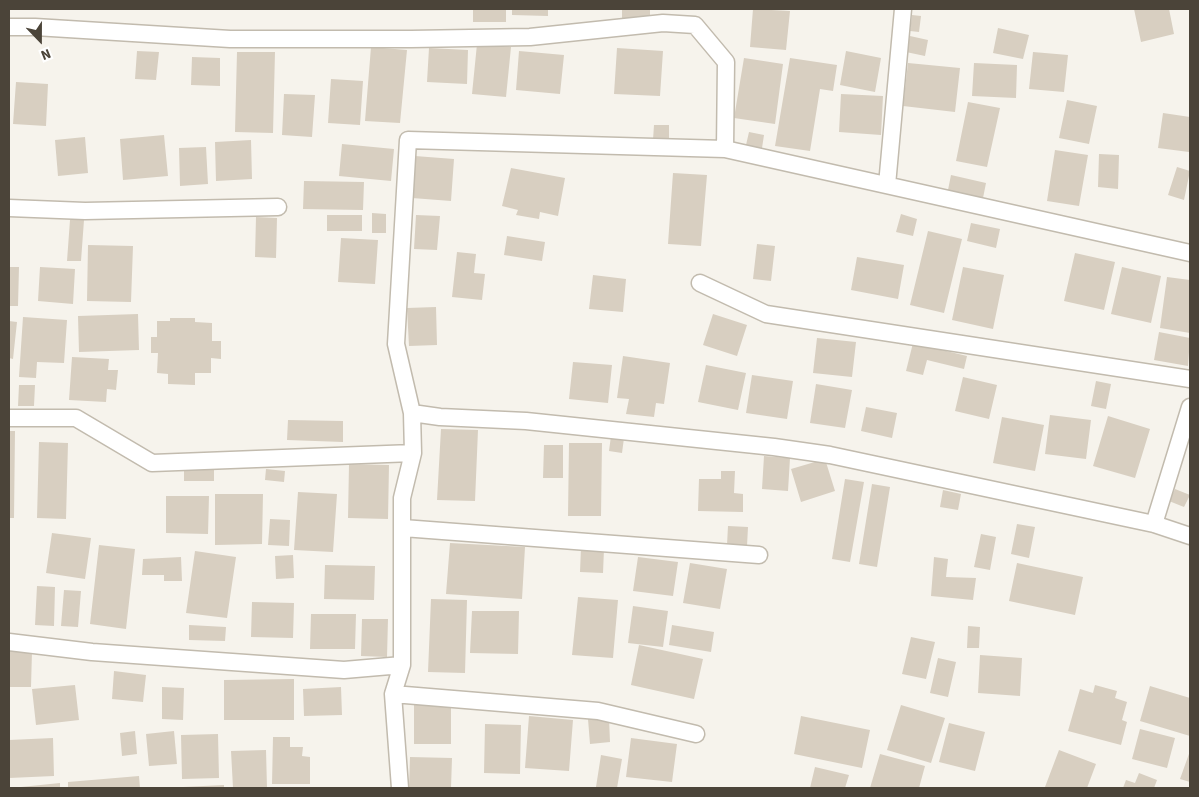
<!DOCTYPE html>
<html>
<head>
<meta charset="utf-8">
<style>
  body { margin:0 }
  #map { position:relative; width:1199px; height:797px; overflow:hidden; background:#f6f3ec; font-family:"Source Sans 3",sans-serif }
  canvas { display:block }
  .frame { position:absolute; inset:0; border:10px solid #4b4439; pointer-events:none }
  .north { position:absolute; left:15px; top:15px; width:50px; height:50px; -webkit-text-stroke:4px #fff; paint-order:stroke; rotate:158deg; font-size:14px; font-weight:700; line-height:20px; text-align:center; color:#4b4439 }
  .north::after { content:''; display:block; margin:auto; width:18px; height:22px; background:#4b4439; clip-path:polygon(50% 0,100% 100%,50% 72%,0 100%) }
</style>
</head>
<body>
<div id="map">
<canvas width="1199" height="797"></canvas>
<div class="frame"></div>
<div class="north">N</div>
</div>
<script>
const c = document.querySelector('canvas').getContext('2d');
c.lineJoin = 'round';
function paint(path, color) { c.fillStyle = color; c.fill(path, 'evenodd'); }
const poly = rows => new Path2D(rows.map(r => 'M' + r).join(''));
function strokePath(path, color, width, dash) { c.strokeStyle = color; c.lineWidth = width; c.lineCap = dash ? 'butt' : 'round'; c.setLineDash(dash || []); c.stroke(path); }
const building = poly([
  [473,9,506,9,506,22,473,22],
  [512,9,548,9,548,16,512,15],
  [622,9,650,9,650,22,622,22],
  [753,9,790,11,786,50,750,47],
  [1134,9,1169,9,1174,34,1141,42],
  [912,15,921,16,919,32,910,31],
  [998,28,1029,35,1023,59,993,53],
  [910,36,928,40,925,56,906,52],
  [477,44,511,47,506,97,472,94],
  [371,47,407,50,400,123,365,121],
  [429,48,468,50,467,84,427,82],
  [617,48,663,51,660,96,614,94],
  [137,51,159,52,156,80,135,79],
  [519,51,564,55,560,94,516,90],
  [846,51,881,58,875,92,840,85],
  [237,52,275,52,273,133,235,132],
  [1033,52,1068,55,1064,92,1029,89],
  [192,57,220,58,220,86,191,85],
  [744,58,783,64,775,124,734,118],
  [790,58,837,65,833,91,820,89,810,151,775,146],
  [908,63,960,68,955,112,903,106],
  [974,63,1017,65,1016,98,972,96],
  [331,79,363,81,360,125,328,123],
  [16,82,48,84,46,126,13,124],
  [284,94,315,95,312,137,282,135],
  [841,94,883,96,881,135,839,132],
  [1067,100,1097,106,1089,144,1059,138],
  [968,102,1000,108,987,167,956,161],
  [1163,113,1190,117,1189,152,1158,148],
  [654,125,669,125,669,140,653,140],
  [749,132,764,135,762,148,746,145],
  [164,135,168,176,123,180,120,139],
  [85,137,88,173,58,176,55,140],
  [251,140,252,179,216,181,215,142],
  [342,144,394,149,391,181,339,176],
  [206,147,208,184,180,186,179,148],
  [1055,150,1088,155,1079,206,1047,201],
  [1099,154,1119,155,1118,189,1098,187],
  [415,156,454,159,451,201,412,198],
  [1177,167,1190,171,1184,200,1168,195],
  [511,168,565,178,558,216,540,212,539,219,516,215,518,210,502,206],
  [673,173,707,175,701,246,668,244],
  [951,175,986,183,983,198,948,190],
  [304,181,364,182,363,210,303,209],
  [372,213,386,214,386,233,372,233],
  [901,214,917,219,913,236,896,232],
  [327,215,362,215,362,231,327,231],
  [416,215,440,216,437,250,414,249],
  [256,217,277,218,276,258,255,257],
  [70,220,84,220,81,261,67,261],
  [971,223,1000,229,996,248,967,241],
  [928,231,962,239,944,313,910,305],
  [507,236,545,242,542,261,504,255],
  [341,238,378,240,375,284,338,282],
  [757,244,775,246,771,281,753,279],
  [88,245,133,246,131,302,87,301],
  [457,252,476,254,474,273,485,274,482,300,452,297],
  [1075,253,1115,262,1104,310,1064,301],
  [857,257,904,265,898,299,851,290],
  [9,267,19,267,18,306,9,306],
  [40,267,75,269,73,304,38,301],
  [963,267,1004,275,993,329,952,320],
  [1122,267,1161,276,1151,323,1111,314],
  [593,275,626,279,623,312,589,309],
  [1167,277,1190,280,1190,333,1160,328],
  [436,307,437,345,409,346,407,308],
  [138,314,139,350,79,352,78,316],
  [713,314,747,325,737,356,703,345],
  [23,317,67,320,64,363,37,362,36,378,19,377],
  [170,318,195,318,195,322,212,323,212,341,221,341,221,359,211,358,211,373,195,373,195,385,168,384,168,374,157,373,158,353,151,353,151,337,157,337,157,321,170,321],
  [9,321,17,322,13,359,9,358],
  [1159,332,1190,338,1188,366,1154,360],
  [817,338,856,342,852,377,813,373],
  [913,343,967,356,964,369,927,360,923,375,906,371],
  [623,356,670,363,664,404,656,403,654,417,626,414,629,399,617,398],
  [72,357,109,359,108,370,118,370,116,390,107,389,106,402,69,400],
  [573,362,612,365,608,403,569,399],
  [706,365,746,373,738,410,698,402],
  [752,375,793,381,787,419,746,413],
  [963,377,997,385,989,419,955,411],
  [1096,381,1111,384,1106,409,1091,406],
  [816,384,852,390,845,428,810,423],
  [19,385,35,385,34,406,18,406],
  [866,407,897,413,892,438,861,431],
  [1050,415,1091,420,1086,459,1045,454],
  [1108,416,1150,429,1135,478,1093,466],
  [1002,417,1044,425,1035,471,993,463],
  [288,420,343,421,343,442,287,440],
  [441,429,478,430,475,501,437,500],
  [9,431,15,431,14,518,9,518],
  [611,436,624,438,622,453,609,451],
  [39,442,68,443,66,519,37,518],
  [569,443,602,443,601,516,568,516],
  [544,445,563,445,563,478,543,478],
  [764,456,790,458,788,491,762,489],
  [825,459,835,491,801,502,791,469],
  [349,464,389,465,388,519,348,518],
  [184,467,214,467,214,481,184,481],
  [266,469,285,471,284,482,265,480],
  [721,471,735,471,734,493,743,494,743,512,698,511,699,479,721,479],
  [845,479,864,482,850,562,832,559],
  [872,484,890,487,877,567,859,564],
  [1175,489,1190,495,1184,507,1169,501],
  [943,490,961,494,958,510,940,507],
  [298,492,337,494,333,552,294,550],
  [215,494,263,494,262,544,215,545],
  [166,496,209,496,208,534,166,533],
  [270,519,290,520,289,546,268,545],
  [1017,524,1035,527,1029,558,1011,554],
  [728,526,748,527,747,546,727,545],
  [52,533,91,538,85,579,46,573],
  [981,534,996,537,990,570,974,567],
  [450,543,525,547,522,599,446,594],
  [99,545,135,549,126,629,90,624],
  [581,548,604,549,603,573,580,572],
  [195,551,236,557,227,618,186,613],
  [293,555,294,578,276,579,275,556],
  [181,557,182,581,164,581,164,575,142,575,143,559],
  [638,557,678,562,673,596,633,591],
  [934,557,948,559,946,577,976,578,973,600,931,596],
  [690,563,727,569,720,609,683,603],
  [1017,563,1083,577,1075,615,1009,601],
  [325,565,375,566,374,600,324,599],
  [37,586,55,587,54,626,35,625],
  [64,590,81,591,78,627,61,626],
  [578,597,618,600,613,658,572,655],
  [431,599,467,600,465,673,428,672],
  [252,602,294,603,293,638,251,637],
  [633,606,668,611,663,647,628,643],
  [472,611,519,611,518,654,470,653],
  [311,614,356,614,355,649,310,649],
  [362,619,388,619,387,657,361,656],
  [189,625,226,627,225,641,189,640],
  [672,625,714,632,711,652,669,645],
  [968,626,980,627,979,648,967,648],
  [911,637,935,642,926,679,902,674],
  [639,645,703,659,694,699,631,685],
  [9,651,32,651,31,687,9,687],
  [980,655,1022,658,1020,696,978,693],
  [938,658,956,662,948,697,930,693],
  [114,671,146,675,143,702,112,699],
  [294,679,294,720,224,720,224,680],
  [75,685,79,720,36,725,32,689],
  [1095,685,1117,691,1115,698,1127,702,1122,720,1127,722,1121,745,1068,731,1080,689,1093,693],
  [1150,686,1190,698,1190,736,1140,721],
  [162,687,184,688,183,720,162,719],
  [341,687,342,715,304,716,303,689],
  [451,703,451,744,414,744,414,704],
  [901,705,945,718,931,763,887,750],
  [529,716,573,720,569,771,525,768],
  [801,716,870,730,862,768,794,754],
  [609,718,610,742,590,744,588,719],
  [949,723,985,732,975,771,939,762],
  [485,724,521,725,520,774,484,773],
  [1140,729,1175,738,1167,768,1132,759],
  [135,731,137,754,122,756,120,733],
  [174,731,177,764,149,766,146,734],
  [218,734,219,778,182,779,181,735],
  [273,737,290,737,290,747,303,747,302,756,310,757,310,784,272,784],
  [53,738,54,776,9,778,9,740],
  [631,738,677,744,672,782,626,777],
  [266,750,267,788,233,788,231,751],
  [1059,750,1096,764,1087,788,1045,787],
  [1190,751,1190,782,1180,779],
  [880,754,925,766,919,788,870,788],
  [601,755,622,759,617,788,596,787],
  [410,757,452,758,451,788,409,788],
  [815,767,849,775,845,788,810,788],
  [1139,773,1157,780,1154,788,1123,788,1126,780,1135,783],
  [139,776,140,788,68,788,68,782],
  [60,783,60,788,21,788,21,787],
  [224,785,224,788,183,788,183,787]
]);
const minor = poly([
  [9,27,35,27,230,39,411,39,530,37,663,23,695,25,726,62,725,149,1190,253],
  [887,185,903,9],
  [9,208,85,211,278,207],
  [700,283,766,314,1190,379],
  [412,413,440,417,526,421,774,447,830,455,1154,524,1190,536],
  [9,418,76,418,152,463,413,453],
  [1154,524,1190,407],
  [403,528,759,555],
  [9,642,92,652,344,670,402,665],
  [393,694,598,711,696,734],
  [400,788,393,694,402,665,402,498,413,453,412,413,396,344,408,140,725,149]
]);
paint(building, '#d8cfc1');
strokePath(minor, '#c2bbae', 19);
strokePath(minor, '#fff', 16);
</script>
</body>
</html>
